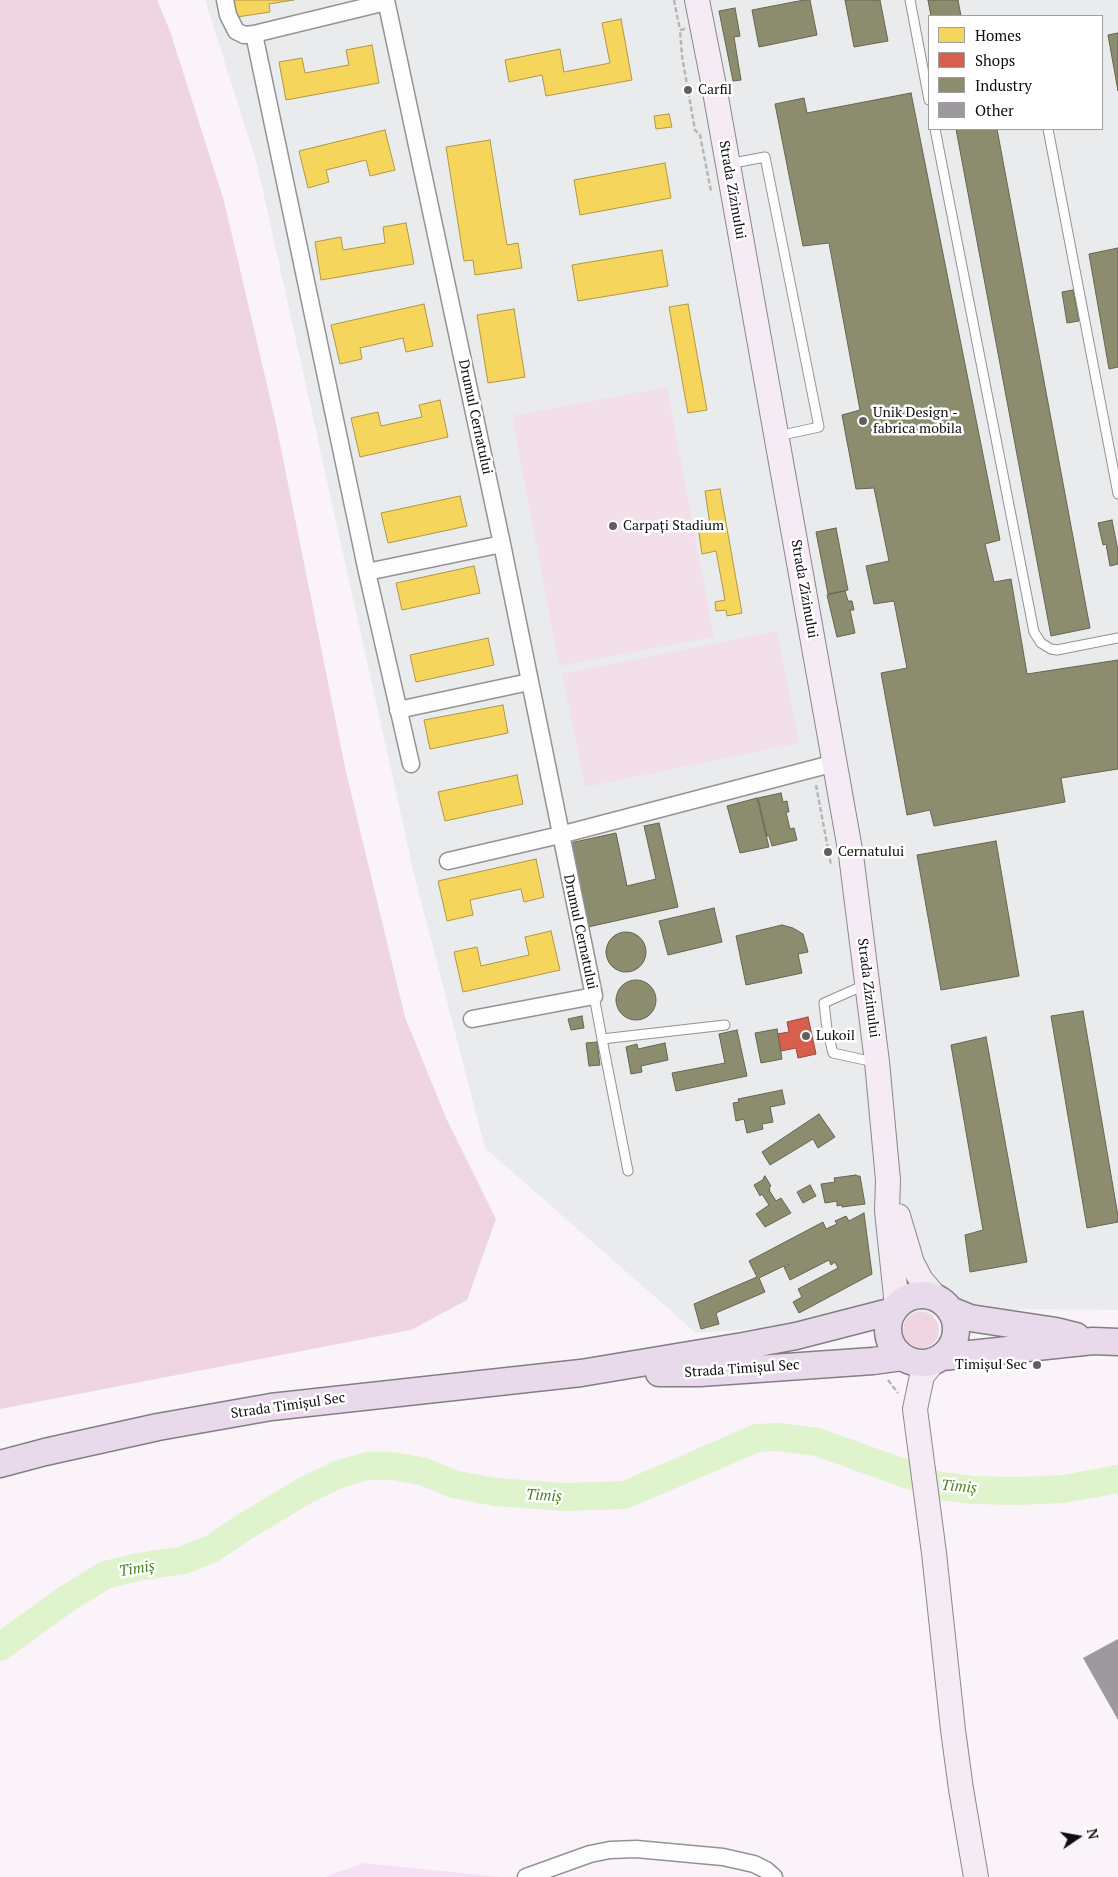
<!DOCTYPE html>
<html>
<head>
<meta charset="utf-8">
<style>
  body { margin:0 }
  #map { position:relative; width:1118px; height:1877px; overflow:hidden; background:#faf4fa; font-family:"PT Serif",serif }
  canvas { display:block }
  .legend { position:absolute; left:928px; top:15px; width:175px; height:115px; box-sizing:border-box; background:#fff; border:1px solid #9f9f9f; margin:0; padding:6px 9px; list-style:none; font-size:15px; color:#0e0e0e }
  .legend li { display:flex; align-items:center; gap:10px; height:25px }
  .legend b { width:25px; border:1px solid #9f9f9f }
  .north { position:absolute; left:1053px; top:1812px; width:50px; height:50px; -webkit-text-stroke:4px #fff; paint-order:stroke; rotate:78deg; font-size:14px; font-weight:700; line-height:20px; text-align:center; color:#0e0e0e }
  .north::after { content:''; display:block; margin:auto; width:18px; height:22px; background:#0e0e0e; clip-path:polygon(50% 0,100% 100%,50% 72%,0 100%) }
</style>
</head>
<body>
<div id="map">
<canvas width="1118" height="1877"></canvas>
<ul class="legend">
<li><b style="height:14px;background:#f6d55c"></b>Homes</li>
<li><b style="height:14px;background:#d6604d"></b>Shops</li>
<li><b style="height:14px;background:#8c8c6e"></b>Industry</li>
<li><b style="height:14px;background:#9d999e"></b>Other</li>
</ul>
<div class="north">N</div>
</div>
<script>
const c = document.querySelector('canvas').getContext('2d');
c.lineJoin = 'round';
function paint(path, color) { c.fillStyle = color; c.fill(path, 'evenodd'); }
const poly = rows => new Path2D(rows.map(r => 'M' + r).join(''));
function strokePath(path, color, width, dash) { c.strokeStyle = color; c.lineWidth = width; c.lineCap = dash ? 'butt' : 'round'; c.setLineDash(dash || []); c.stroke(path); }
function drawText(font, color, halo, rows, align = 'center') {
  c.font = font + ' "PT Serif",serif'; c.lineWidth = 5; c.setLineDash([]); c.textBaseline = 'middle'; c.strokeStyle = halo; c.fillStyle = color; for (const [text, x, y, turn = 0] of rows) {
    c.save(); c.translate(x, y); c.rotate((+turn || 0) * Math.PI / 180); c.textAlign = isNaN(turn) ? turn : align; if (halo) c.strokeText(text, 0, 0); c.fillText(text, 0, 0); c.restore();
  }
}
const industrial = poly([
  [205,0,1118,0,1118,1310,1030,1309,696,1333,485,1148,414,874,257,164],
  [929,16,1102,16,1102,129,929,129]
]);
const farmland = poly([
  [364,1863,501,1877,325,1877]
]);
const green = poly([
  [0,0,157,0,170,31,224,201,275,419,346,772,405,1017,446,1118,496,1219,467,1300,411,1330,0,1409],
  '903 1330a18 18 0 1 1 36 0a18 18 0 1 1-36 0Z'
]);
const pitch = poly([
  [667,387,714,637,559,666,512,416],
  [777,631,799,743,585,787,562,674]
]);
const homes = poly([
  [234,0,294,0,269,4,270,12,237,17,234,0],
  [621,19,632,80,546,96,542,75,509,82,505,60,560,49,564,72,610,63,602,23,621,19],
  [372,45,379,83,286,100,279,62,302,58,305,73,349,65,346,50,372,45],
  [669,114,672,127,656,129,654,116,669,114],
  [385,130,395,170,370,176,366,160,326,170,329,182,308,188,299,151,385,130],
  [490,140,507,245,518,243,522,268,475,275,473,260,464,261,446,147,490,140],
  [665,163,671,198,580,215,574,180,665,163],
  [406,223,414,264,321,280,315,242,341,237,343,250,385,243,383,227,406,223],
  [662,250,668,286,578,301,572,265,662,250],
  [424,304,433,346,406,352,403,338,360,348,362,359,340,364,331,325,424,304],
  [688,304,707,410,688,413,669,307,688,304],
  [514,309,525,377,488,383,477,315,514,309],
  [440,400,448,437,360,457,351,418,378,412,381,426,422,417,419,405,440,400],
  [720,489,742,613,727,616,726,610,716,611,715,602,725,600,716,551,702,554,698,527,710,525,705,491,720,489],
  [460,496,467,526,388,543,381,513,460,496],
  [474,566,480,593,402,610,396,583,474,566],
  [488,638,494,665,416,682,410,655,488,638],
  [503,705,508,733,430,749,424,720,503,705],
  [517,775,523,804,445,821,438,792,517,775],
  [536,859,544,897,524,902,521,889,470,900,473,915,447,921,438,881,536,859],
  [551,931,560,970,463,992,454,952,477,947,481,966,529,955,525,937,551,931]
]);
const shops = poly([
  [808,1017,816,1054,798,1058,796,1048,781,1051,777,1034,789,1032,787,1022,808,1017]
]);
const industry = poly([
  [804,0,810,0,817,35,759,47,752,10,804,0],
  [845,0,880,0,888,41,854,47,845,0],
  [928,0,958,0,961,16,931,16,928,0],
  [735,8,740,36,734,37,741,80,733,81,719,11,735,8],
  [1118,33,1118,91,1108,35,1118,33],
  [911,93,1000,540,985,544,994,582,1011,579,1027,674,1118,660,1118,769,1061,778,1065,802,934,826,930,810,907,815,881,673,907,668,894,601,874,604,866,566,889,561,874,488,856,489,842,415,860,410,829,243,803,246,775,104,804,98,807,113,911,93],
  [956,129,997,129,1090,628,1051,636,956,129],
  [1118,248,1118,367,1109,369,1089,254,1118,248],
  [1073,290,1079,321,1067,323,1062,292,1073,290],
  [1112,520,1118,551,1118,564,1110,566,1106,544,1103,545,1098,523,1112,520],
  [836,528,848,590,828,594,816,532,836,528],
  [845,591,848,601,852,601,854,610,850,610,855,633,837,637,827,595,845,591],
  [781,793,783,802,787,801,789,812,786,812,790,829,794,828,797,840,772,846,769,836,767,836,758,798,781,793],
  [757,798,769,847,740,853,727,806,757,798],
  [659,823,678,907,588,927,570,843,616,833,627,886,656,879,644,826,659,823],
  [996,841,1019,976,941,990,917,855,996,841],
  [714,908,722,942,668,955,659,921,714,908],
  [782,925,793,928,803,934,808,952,798,954,802,973,746,985,736,936,782,925],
  '606 952a20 20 0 1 1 40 0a20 20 0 1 1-40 0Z',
  '616 1000a20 20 0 1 1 40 0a20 20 0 1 1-40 0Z',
  [1083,1011,1118,1216,1118,1222,1087,1228,1051,1016,1083,1011],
  [582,1016,584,1028,571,1030,568,1019,582,1016],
  [777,1029,782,1059,761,1063,755,1033,777,1029],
  [737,1030,747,1076,676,1091,672,1073,725,1063,719,1034,737,1030],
  [986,1037,1027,1262,970,1272,965,1235,983,1230,951,1045,986,1037],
  [597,1042,600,1065,589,1066,586,1043,597,1042],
  [665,1043,668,1060,641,1066,642,1072,631,1074,626,1047,637,1044,638,1049,665,1043],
  [782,1090,785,1104,770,1107,773,1122,762,1124,763,1129,747,1133,744,1119,736,1121,733,1103,739,1102,738,1099,782,1090],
  [819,1114,835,1137,818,1148,813,1139,770,1165,762,1152,819,1114],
  [856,1175,857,1176,860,1176,865,1204,842,1207,842,1205,837,1206,837,1201,825,1203,821,1184,835,1182,834,1178,856,1175],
  [765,1176,771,1186,769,1188,770,1190,769,1190,776,1201,781,1198,791,1213,765,1227,756,1214,769,1205,762,1194,760,1196,754,1185,764,1179,763,1178,765,1176],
  [810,1185,816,1196,803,1203,797,1192,810,1185],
  [864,1213,872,1274,799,1313,793,1302,802,1297,798,1289,838,1268,835,1262,831,1265,829,1260,790,1280,784,1267,788,1266,788,1264,759,1278,765,1292,716,1313,719,1324,701,1329,694,1304,757,1277,749,1261,823,1222,826,1229,837,1224,835,1221,846,1216,849,1221,864,1213]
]);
const river = poly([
  [0,1647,65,1600,105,1575,138,1567,184,1560,213,1548,244,1527,304,1491,339,1474,368,1466,393,1466,425,1472,453,1484,495,1492,565,1497,625,1495,757,1438,779,1437,817,1442,940,1486,973,1490,1019,1491,1063,1489,1118,1479]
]);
const building = poly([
  [1118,1639,1118,1720,1083,1658]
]);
const path = poly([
  [674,0,680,30],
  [685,29,680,30,682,56,695,130,700,135,711,191],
  [816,785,831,865],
  [888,1380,898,1393]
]);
const lane = poly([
  [910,0,929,100],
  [935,129,1034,632,1041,643,1051,649,1057,650,1118,638],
  [1048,129,1118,494],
  [728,164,765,157,819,427,778,436],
  [867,984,824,1003,827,1029,833,1053,874,1062],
  [594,996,602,1039,725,1025],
  [602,1039,628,1171]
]);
const street = poly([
  [225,0,228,15,236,31,244,35,254,34,367,572,411,764],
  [386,0,502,544,594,996,472,1019],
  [254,34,386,2],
  [367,572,502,544],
  [398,710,529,682],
  [448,861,560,835,835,763],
  [526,1877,590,1854,610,1850,636,1849,723,1857,754,1864,766,1870,774,1877]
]);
const secondary = poly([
  [697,0,714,86,851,855,877,1062,888,1180,887,1211,897,1306],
  [898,1216,912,1263,921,1280,936,1298],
  [934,1361,922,1376,915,1409,916,1417,934,1553,953,1730,961,1789,976,1877]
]);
const primary = poly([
  '888 1329a34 34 0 1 1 68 0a34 34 0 1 1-68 0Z',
  [950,1310,970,1318,1056,1331,1076,1336],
  [942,1357,1093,1341,1118,1342],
  [659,1373,700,1373,873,1361,903,1357],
  [0,1464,45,1452,158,1427,271,1407,581,1373,743,1346,796,1336,893,1311]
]);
const markers = [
  [688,90,5,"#615e61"],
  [863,421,5,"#615e61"],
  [613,526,5,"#615e61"],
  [828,852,5,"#615e61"],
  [806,1036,5,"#615e61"],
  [1037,1365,5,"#615e61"]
];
const poiNames = [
  ["Carfil",698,90],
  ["Unik Design -",873,413],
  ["fabrica mobila",873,429],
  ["Carpați Stadium",623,526],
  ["Cernatului",838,852],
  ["Lukoil",816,1036],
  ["Timișul Sec",1027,1365,"right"]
];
const streetNames = [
  ["Strada Zizinului",732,190,80],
  ["Drumul Cernatului",475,417,78],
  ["Strada Zizinului",804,589,80],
  ["Drumul Cernatului",580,932,78],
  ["Strada Zizinului",868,988,83],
  ["Strada Timișul Sec",742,1369,-4],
  ["Strada Timișul Sec",288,1406,-8]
];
const waterNames = [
  ["Timiș",959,1487,5],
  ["Timiș",544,1496,3],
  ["Timiș",137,1569,-10]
];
paint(industrial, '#e9ebed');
paint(farmland, '#f6e1f4');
paint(green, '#efd5e0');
paint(pitch, '#f3dfea');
paint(homes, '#f6d55c');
strokePath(homes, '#b09945', 1);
paint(shops, '#d6604d');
strokePath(shops, '#9a473a', 1);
paint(industry, '#8c8c6e');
strokePath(industry, '#666651', 1);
strokePath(river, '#dff3cc', 28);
paint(building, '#9d999e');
strokePath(lane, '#949294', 11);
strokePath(street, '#949294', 19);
strokePath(secondary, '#8b888b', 26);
strokePath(primary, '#827f82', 29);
strokePath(path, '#b8b7b8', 2.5, [5, 2.5]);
strokePath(lane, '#fefdfe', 9);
strokePath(street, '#fefdfe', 16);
strokePath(secondary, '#f4ebf4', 24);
strokePath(primary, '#e9daeb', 26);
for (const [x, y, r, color] of markers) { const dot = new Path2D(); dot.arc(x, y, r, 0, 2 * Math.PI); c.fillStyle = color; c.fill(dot); strokePath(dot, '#fff', 2); }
drawText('14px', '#0e0e0e', '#fff', poiNames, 'left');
drawText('14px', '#0e0e0e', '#fff', streetNames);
drawText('italic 15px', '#47841d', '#fff', waterNames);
</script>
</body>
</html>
